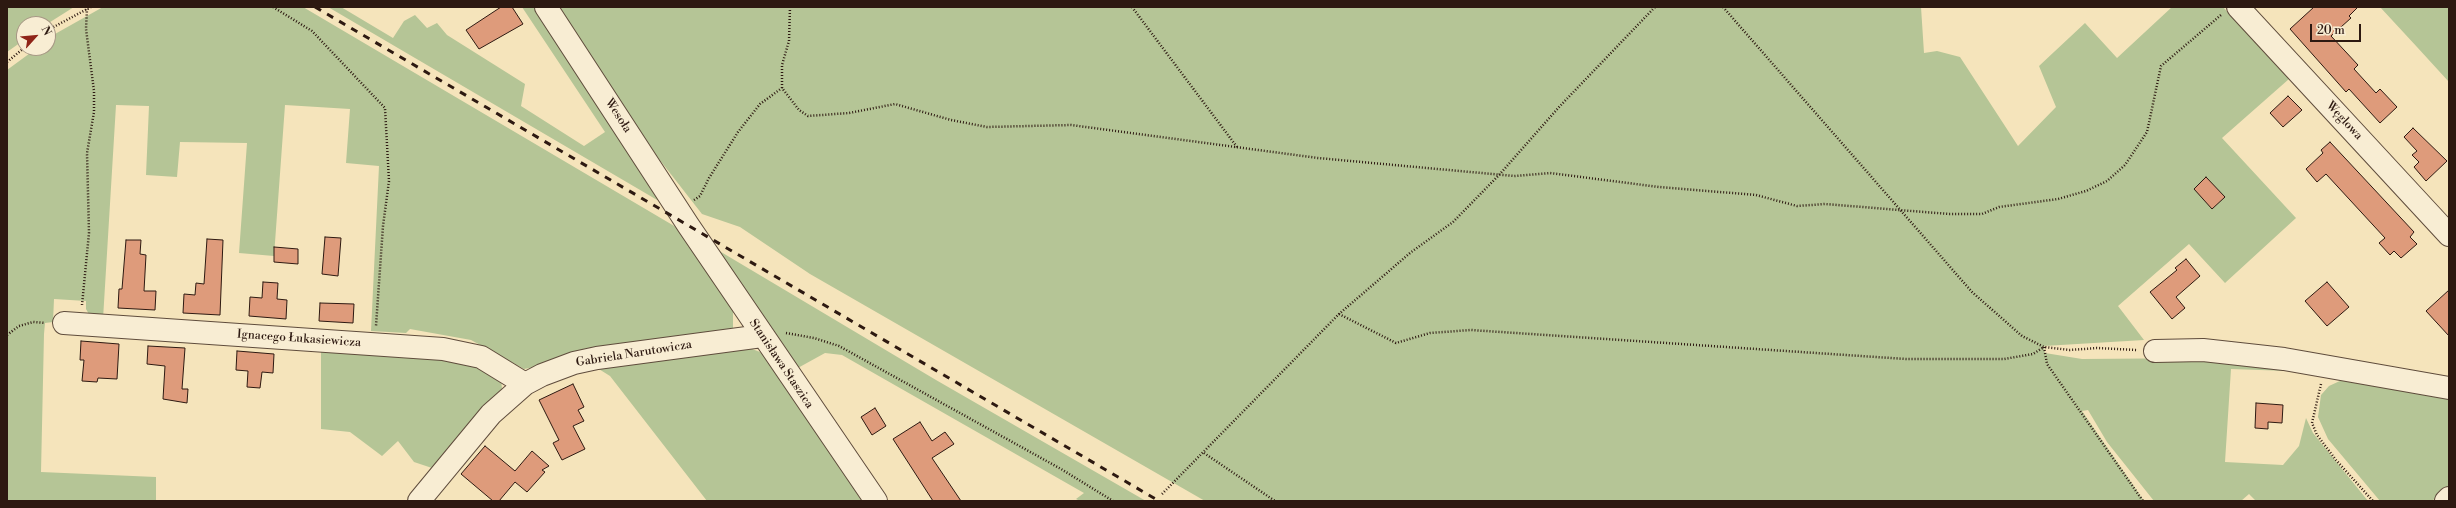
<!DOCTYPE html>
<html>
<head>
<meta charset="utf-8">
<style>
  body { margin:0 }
  #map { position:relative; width:2456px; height:508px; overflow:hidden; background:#f5e4bb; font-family:"Libre Bodoni",serif }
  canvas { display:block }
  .frame { position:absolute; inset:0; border:8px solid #2d1911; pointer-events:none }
  .north { position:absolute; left:16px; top:16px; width:40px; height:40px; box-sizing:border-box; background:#f8edd3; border:1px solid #a79885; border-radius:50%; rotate:63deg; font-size:11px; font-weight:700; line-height:16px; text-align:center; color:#2d1911 }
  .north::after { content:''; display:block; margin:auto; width:14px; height:18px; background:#8f2418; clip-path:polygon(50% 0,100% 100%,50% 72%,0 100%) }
  .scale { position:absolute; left:2310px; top:24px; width:51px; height:18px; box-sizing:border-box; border:2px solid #2d1911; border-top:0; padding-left:5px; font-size:12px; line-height:14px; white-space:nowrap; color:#2d1911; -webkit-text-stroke:3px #f8edd3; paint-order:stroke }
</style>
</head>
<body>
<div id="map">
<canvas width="2456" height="508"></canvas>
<div class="frame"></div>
<div class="north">N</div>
<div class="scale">20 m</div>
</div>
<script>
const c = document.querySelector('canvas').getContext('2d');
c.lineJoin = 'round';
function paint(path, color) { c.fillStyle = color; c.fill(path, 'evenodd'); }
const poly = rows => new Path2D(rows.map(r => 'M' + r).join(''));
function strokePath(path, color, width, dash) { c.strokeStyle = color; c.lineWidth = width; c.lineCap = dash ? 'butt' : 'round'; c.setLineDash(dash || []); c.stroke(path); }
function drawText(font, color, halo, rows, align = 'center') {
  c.font = font + ' "Libre Bodoni",serif'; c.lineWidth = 4; c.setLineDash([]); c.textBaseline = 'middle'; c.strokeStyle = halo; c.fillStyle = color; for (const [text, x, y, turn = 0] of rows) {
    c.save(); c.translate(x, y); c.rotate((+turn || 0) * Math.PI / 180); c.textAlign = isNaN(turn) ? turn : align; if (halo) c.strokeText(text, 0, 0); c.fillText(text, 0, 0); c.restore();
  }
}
const green = poly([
  [7,7,74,7,47,24,24,24,24,40,7,52],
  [103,7,303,7,681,230,733,311,733,328,730,332,524,369,471,340,410,329,406,333,371,331,379,166,346,163,350,109,285,105,274,256,239,253,247,143,180,142,177,177,146,175,149,106,116,105,103,319,90,316,86,309,86,301,54,299,53,322,45,323,44,334,41,472,156,477,156,501,7,501,7,70,37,48,48,48,48,40,55,34],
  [328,7,341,7,393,38,404,21,415,15,427,28,437,23,447,35,525,84,521,106,584,146,605,132,522,7,534,7,664,204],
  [557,7,1921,7,1924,53,1937,51,1960,57,2018,146,2056,107,2039,66,2085,23,2117,58,2172,7,2223,7,2289,79,2222,138,2296,218,2225,283,2189,244,2118,306,2144,340,2044,346,2045,353,2082,359,2211,358,2317,372,2231,369,2225,462,2283,465,2299,446,2306,418,2313,433,2368,501,2256,501,2249,494,2241,501,2154,501,2107,442,2088,410,2082,411,2144,501,1205,501,810,274,740,227,702,214,659,159],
  [2380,7,2449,7,2449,82,2417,47],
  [716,249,936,380,1146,501,1080,501,1076,499,1084,493,842,355,825,353,796,369],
  [321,347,461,357,501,378,502,389,432,468,414,462,398,441,382,456,350,432,321,429],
  [752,349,760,352,766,358,863,501,707,501,610,376,594,366],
  [2342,380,2449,393,2449,486,2432,501,2380,501,2328,439,2318,417,2321,395,2329,386]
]);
const building = poly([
  [501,7,512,7,523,24,479,49,466,30,501,7],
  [2314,7,2358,7,2349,16,2351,18,2331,36,2358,65,2354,69,2376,93,2380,89,2397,107,2380,123,2349,89,2346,92,2290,29,2314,7],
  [2288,96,2302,110,2283,127,2270,113,2288,96],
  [2413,128,2447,161,2426,181,2414,167,2419,162,2412,155,2417,151,2404,137,2413,128],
  [2330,142,2414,232,2410,237,2417,244,2401,258,2394,251,2390,255,2379,243,2385,238,2326,174,2317,182,2306,169,2323,153,2321,150,2330,142],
  [2206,177,2225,197,2212,209,2194,189,2206,177],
  [325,237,341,238,338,276,322,274,325,237],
  [207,239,223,240,220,315,183,313,184,294,195,295,196,283,204,284,207,239],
  [126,240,141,240,140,254,146,255,144,291,156,291,155,310,118,308,119,289,122,289,126,240],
  [274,247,298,249,298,264,274,262,274,247],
  [2186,259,2200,276,2176,297,2185,308,2172,319,2150,292,2177,270,2175,268,2186,259],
  [263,282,278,283,277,299,287,300,286,319,249,316,250,297,262,298,263,282],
  [2327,282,2349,307,2327,326,2305,301,2327,282],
  [2449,290,2449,336,2426,311,2449,290],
  [320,303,354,304,353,323,319,321,320,303],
  [81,341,119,344,117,379,98,378,97,382,82,381,84,360,80,360,81,341],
  [148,346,185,348,182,389,188,389,187,403,163,399,165,366,147,364,148,346],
  [237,351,274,354,273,373,262,372,260,388,247,387,248,371,236,370,237,351],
  [573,384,584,407,578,410,584,421,573,426,585,449,562,460,553,443,559,440,539,400,573,384],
  [2256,403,2283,405,2282,423,2268,422,2268,429,2255,428,2256,403],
  [875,408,886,426,872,435,861,417,875,408],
  [920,422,932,441,945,432,954,444,932,458,961,501,933,501,893,439,920,422],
  [485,446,515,471,532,451,549,466,542,470,545,472,527,492,515,482,499,501,493,501,461,474,485,446]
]);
const path = poly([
  [273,7,312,31,385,108,389,181,383,226,376,326],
  [790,7,789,41,782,65,782,88,799,110,808,116,849,113,895,104,951,120,987,127,1071,125,1318,158,1514,176,1550,173,1659,187,1756,195,1797,206,1825,204,1949,214,1982,214,1999,207,2058,199,2086,191,2107,181,2125,165,2147,132,2161,66,2221,15],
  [1132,7,1237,147],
  [1723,7,1972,292,2022,336,2044,347,2070,350,2097,348,2137,350],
  [48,30,91,7],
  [7,62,24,48],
  [694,200,700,196,709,178,738,132,760,104,782,88],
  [82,305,89,233,87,153,94,112,94,91,86,29,87,9],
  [1339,314,1396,343,1430,333,1471,330,1906,359,2004,359,2033,354,2044,347,2047,364,2143,501],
  [786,333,814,338,839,346,1061,469,1113,501],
  [7,335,19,326,33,322,45,323],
  [2321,384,2312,423,2317,435,2336,460,2373,501],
  [1204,453,1275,501],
  [1162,494,1339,314,1410,253,1453,222,1500,174,1560,106,1655,7]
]);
const minor = poly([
  [546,7,688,225,876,501],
  [2238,7,2449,235],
  [64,323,443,349,481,357,525,384],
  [2155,351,2203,350,2284,359,2449,388],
  [419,501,491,414,525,384,542,375,574,363,597,358,762,336],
  [2446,501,2449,498]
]);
const rail = poly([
  [315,7,1159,501]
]);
const streetNames = [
  ["Wesoła",618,116,57],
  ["Węglowa",2344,121,47],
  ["Ignacego Łukasiewicza",299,339,4],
  ["Gabriela Narutowicza",634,354,-9],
  ["Stanisława Staszica",781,364,56]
];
paint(green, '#b5c596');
paint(building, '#de9b7b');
strokePath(building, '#2d1911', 1);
strokePath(minor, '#5f4c3c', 24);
strokePath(path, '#2d1911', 2.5, [1, 2]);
strokePath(minor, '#f8edd3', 22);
strokePath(rail, '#2d1911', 3, [7, 7]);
drawText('12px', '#2d1911', '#f8edd3', streetNames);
</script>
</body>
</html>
